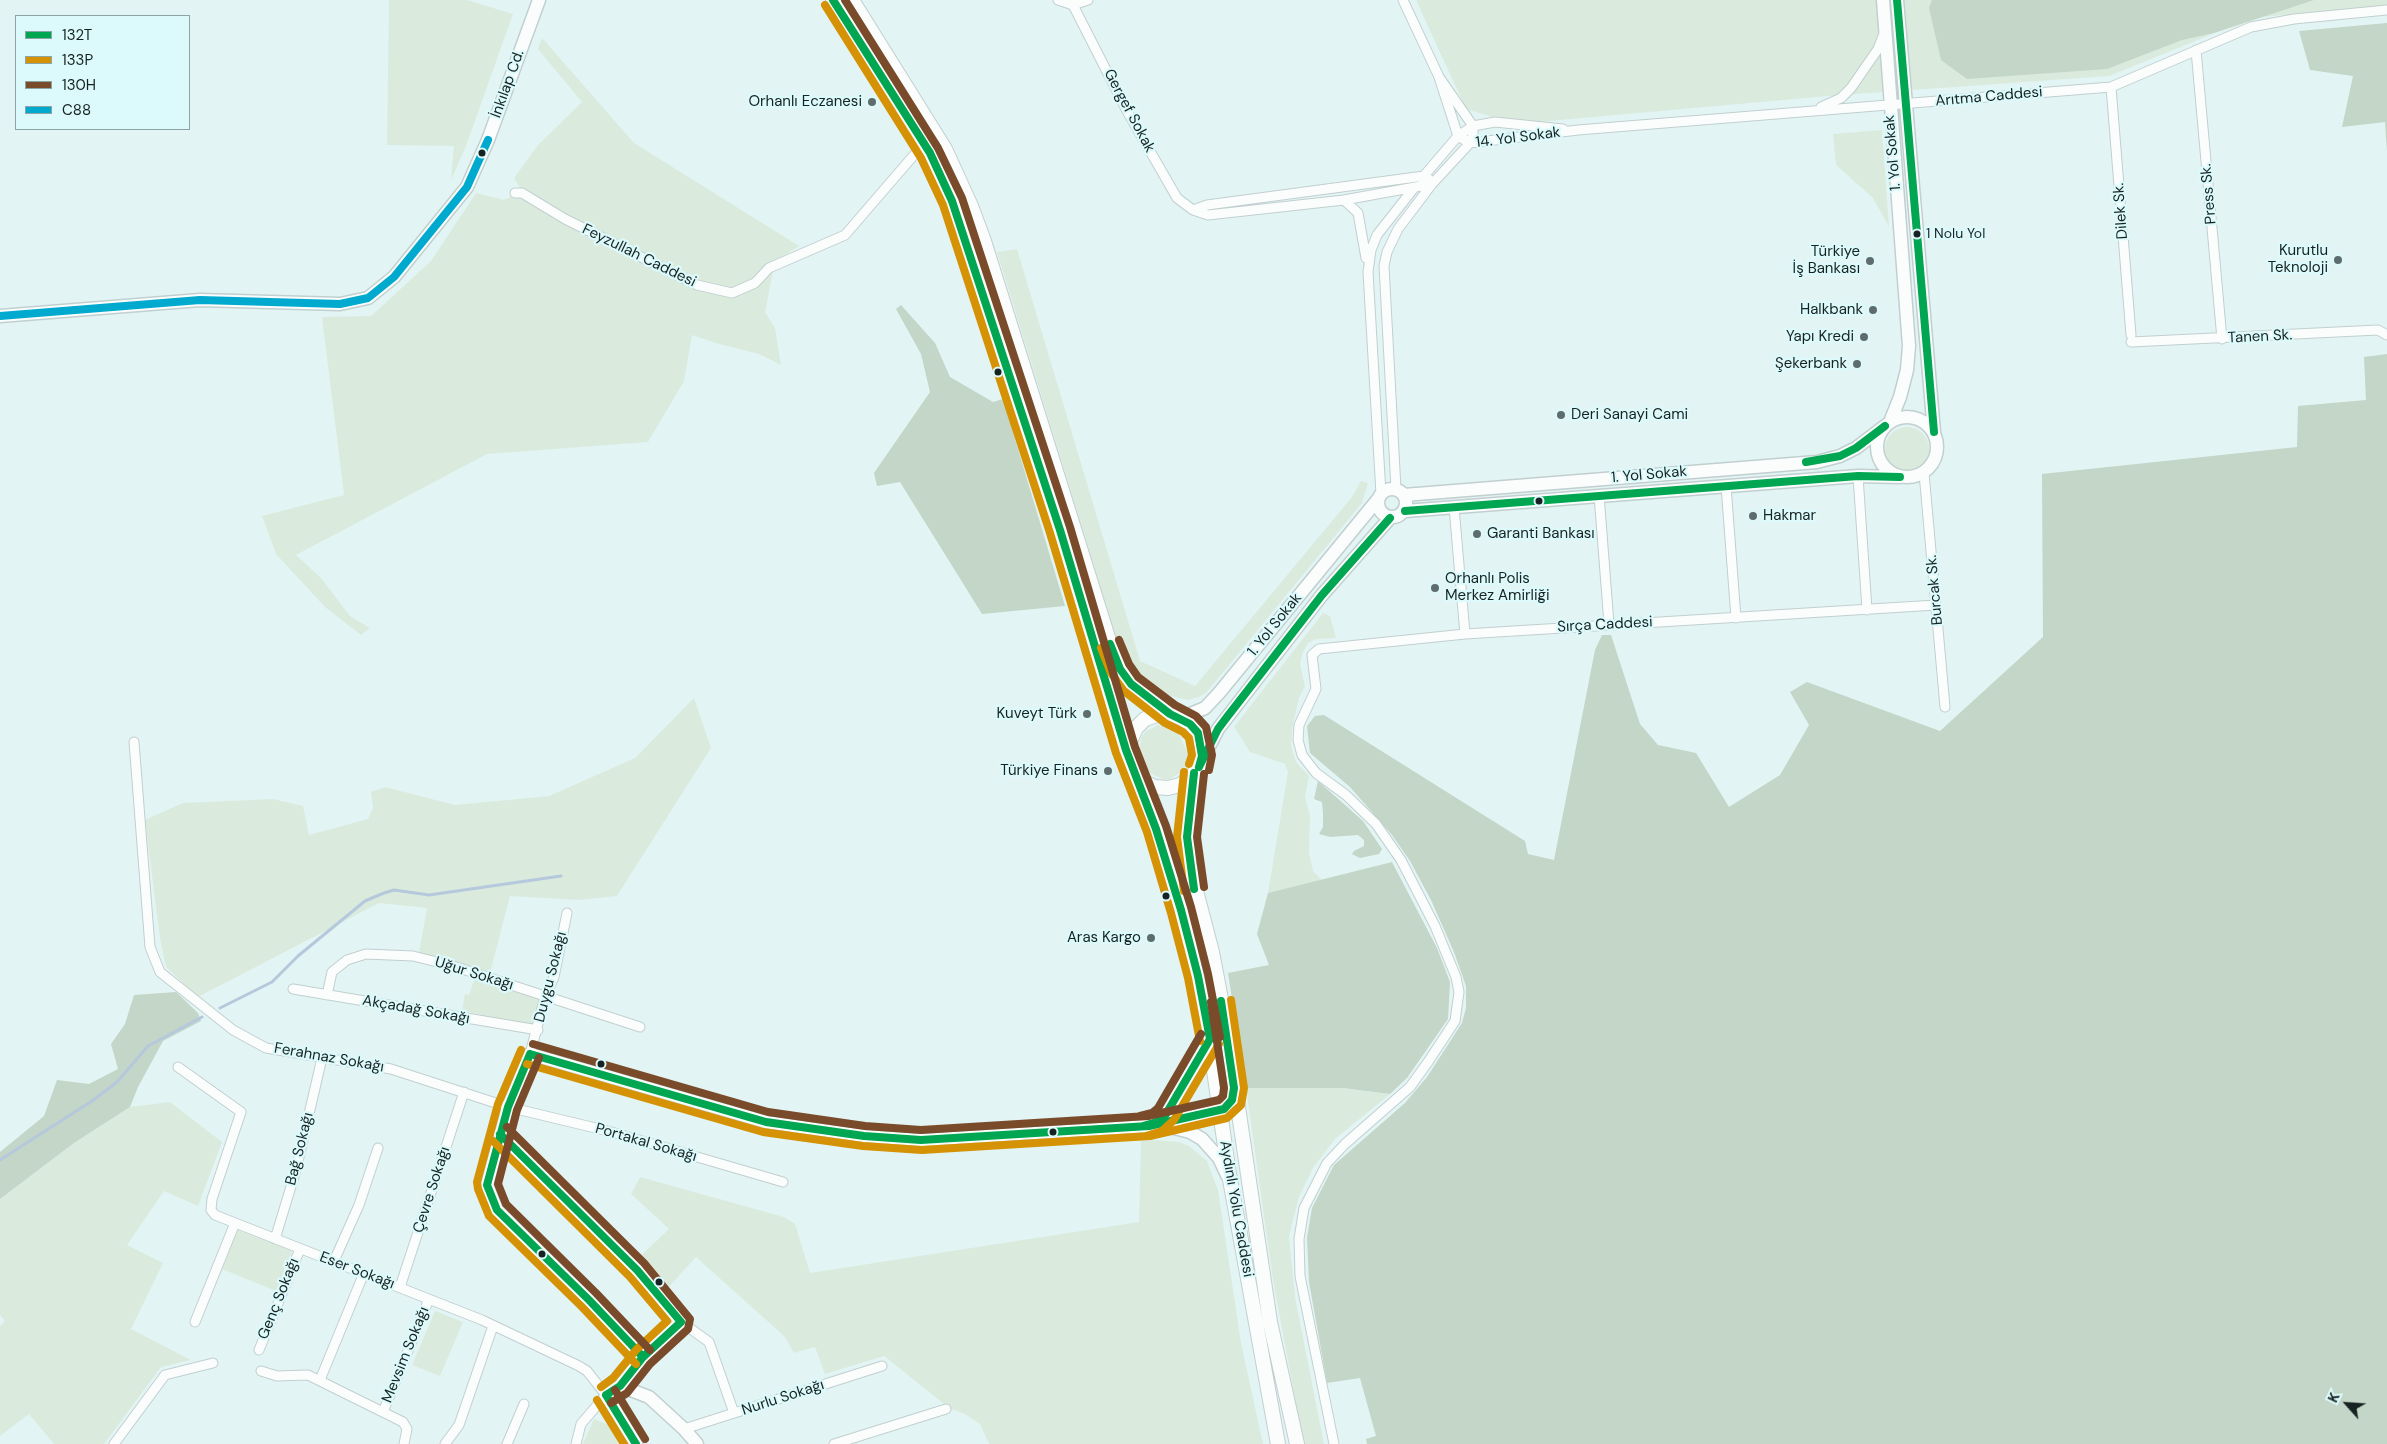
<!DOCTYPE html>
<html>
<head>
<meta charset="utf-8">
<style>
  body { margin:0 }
  #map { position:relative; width:2387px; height:1444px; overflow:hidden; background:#e3f4f4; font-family:"DM Sans",sans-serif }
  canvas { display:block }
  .legend { position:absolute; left:15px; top:15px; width:175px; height:115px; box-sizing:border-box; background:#dcfafb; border:1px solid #8da4a4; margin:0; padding:6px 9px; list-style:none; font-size:15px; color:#172222 }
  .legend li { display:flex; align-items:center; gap:10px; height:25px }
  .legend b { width:25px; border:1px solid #8da4a4 }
  .north { position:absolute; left:2322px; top:1379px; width:50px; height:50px; -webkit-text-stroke:4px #dcfafb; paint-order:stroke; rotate:296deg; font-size:14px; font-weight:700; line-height:20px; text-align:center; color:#172222 }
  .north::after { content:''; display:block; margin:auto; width:18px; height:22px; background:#172222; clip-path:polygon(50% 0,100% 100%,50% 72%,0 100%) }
</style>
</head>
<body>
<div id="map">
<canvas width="2387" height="1444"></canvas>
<ul class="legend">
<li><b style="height:6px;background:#00a651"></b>132T</li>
<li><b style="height:6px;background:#d59205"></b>133P</li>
<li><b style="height:6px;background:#7a4b2a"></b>130H</li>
<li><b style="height:6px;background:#00a9ce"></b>C88</li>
</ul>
<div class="north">K</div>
</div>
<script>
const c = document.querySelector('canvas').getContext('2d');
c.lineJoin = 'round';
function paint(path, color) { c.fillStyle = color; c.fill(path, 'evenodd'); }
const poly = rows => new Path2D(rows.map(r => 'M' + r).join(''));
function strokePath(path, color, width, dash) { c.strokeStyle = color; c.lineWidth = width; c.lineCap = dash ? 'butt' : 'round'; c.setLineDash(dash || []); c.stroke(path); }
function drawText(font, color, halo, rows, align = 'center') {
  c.font = font + ' "DM Sans",sans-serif'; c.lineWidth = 4.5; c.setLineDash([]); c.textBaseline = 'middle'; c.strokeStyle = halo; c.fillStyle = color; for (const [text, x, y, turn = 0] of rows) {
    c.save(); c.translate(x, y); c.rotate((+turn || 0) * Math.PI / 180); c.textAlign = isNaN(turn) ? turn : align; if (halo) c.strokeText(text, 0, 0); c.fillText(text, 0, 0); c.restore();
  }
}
const green = poly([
  [389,0,467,0,513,14,466,146,451,180,454,146,387,145],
  [1416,0,2387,0,2387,5,2252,18,2109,76,1828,96,1516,124,1466,109],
  [542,38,634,143,799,246,775,261,765,312,775,328,781,365,759,354,719,344,692,335,684,381,648,442,487,454,296,555,321,578,350,616,370,628,361,635,325,607,276,554,262,516,344,495,322,317,371,316,431,261,476,193,504,200,522,191,514,178,538,145,582,102,538,49],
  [1882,130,1889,227,1873,198,1836,165,1833,134],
  [1017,249,1140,661,1195,686,1352,497,1361,481,1368,483,1362,503,1206,693,1199,697,1188,700,1154,692,1142,685,1126,669,997,252],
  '1885 449a22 22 0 1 1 44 0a22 22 0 1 1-44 0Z',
  [1323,613,1330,616,1336,638,1316,639,1308,643,1303,652,1300,664,1305,686,1299,698,1292,729,1291,746,1296,762,1309,776,1305,797,1310,815,1309,853,1313,871,1322,880,1268,893,1288,772,1285,764,1250,752,1234,727],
  [694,698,711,748,617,896,578,900,510,896,490,973,418,958,427,908,379,903,198,997,166,967,160,938,145,820,183,803,273,799,303,806,309,835,368,819,373,808,371,792,385,787,455,805,549,796,635,758],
  [1158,725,1173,728,1179,734,1189,757,1183,771,1170,779,1163,779,1150,773,1139,752,1141,738,1145,732],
  [475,977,540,999,533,1025,462,1011,465,994,469,995],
  [1246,1088,1343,1088,1390,1094,1335,1139,1313,1168,1299,1197,1289,1236,1295,1297,1324,1444,1305,1444,1298,1415,1273,1280],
  [170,1102,222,1142,198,1206,164,1191,127,1245,163,1263,131,1329,191,1360,161,1367,104,1444,54,1444,29,1414,0,1436,0,1326,5,1321,0,1315,0,1199,74,1143,130,1107],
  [1141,1139,1179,1142,1189,1146,1207,1161,1218,1190,1241,1343,1263,1444,989,1444,980,1424,965,1414,949,1408,884,1356,825,1374,815,1347,794,1353,784,1336,696,1257,666,1290,635,1261,669,1229,631,1194,640,1177,784,1217,795,1224,810,1273,1139,1222],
  [238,1230,292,1251,276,1291,222,1269],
  [435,1311,463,1322,440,1376,412,1365],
  [594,1419,611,1426,618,1444,583,1444]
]);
const forest = poly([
  [1932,0,2314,0,2214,33,2182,40,2107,69,1967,79,1941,60,1929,8],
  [2387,23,2387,152,2385,122,2342,127,2353,76,2310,70,2299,31],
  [901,305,935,343,950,377,993,402,1003,399,1065,606,982,614,900,482,877,486,874,473,930,392,921,354,896,309],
  [2387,354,2387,1444,1367,1444,1366,1439,1376,1436,1360,1378,1327,1383,1309,1282,1307,1238,1312,1208,1334,1165,1405,1103,1427,1077,1462,1023,1466,1008,1466,986,1454,952,1431,900,1410,861,1392,835,1350,787,1310,753,1307,726,1315,716,1324,715,1525,841,1528,854,1554,860,1595,650,1602,635,1611,635,1640,724,1658,745,1696,753,1729,807,1780,775,1809,725,1790,692,1807,682,1940,731,2043,637,2042,474,2297,447,2298,406,2366,400,2364,357],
  [1318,781,1363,821,1382,849,1379,854,1360,858,1352,854,1354,851,1364,846,1364,840,1358,835,1330,837,1319,834,1323,827,1323,813,1322,802,1314,799],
  [1392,862,1437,948,1450,982,1448,1019,1407,1078,1390,1094,1343,1088,1246,1088,1228,973,1269,965,1257,934,1268,893],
  [176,992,198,1013,201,1021,163,1041,138,1087,130,1107,74,1143,0,1199,0,1152,44,1116,57,1080,89,1084,118,1069,111,1044,125,1024,134,995]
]);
const stream = poly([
  [220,1008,272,982,298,956,365,901,384,893,394,890,429,895,561,876],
  [0,1160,92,1101,117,1082,148,1046,202,1017]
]);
const street = poly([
  [1058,0,1073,5,1088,0],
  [1403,0,1439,77,1458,136,1470,143,1473,135,1473,126,1439,77],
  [1073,5,1127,111,1177,198,1193,210,1208,215,1344,200,1432,184,1429,179,1424,176,1207,205,1193,210],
  [2196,50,2222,339],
  [2111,87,2131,335],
  [1821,107,1841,98,1851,88,1878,49,1884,34],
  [1422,178,1458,136,1473,126,1495,122,1563,129],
  [515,193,522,193,565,219,697,285,732,293,755,283,769,268,845,235,914,155,930,153],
  [1344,200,1358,213,1366,258],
  [2131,342,2378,330,2387,335],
  [1924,473,1945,707],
  [1858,476,1867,610],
  [1726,486,1736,618],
  [1396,489,1384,266,1387,252,1398,229,1432,184,1470,143,1578,130,2111,87,2251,27,2294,19,2387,10],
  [1381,494,1368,272,1371,250,1377,235,1414,188],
  [1599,495,1609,624],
  [1454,507,1465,634],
  [134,742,150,947,160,972,233,1030,266,1048,391,1069,508,1107,608,1131,783,1182],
  [293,989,538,1030],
  [327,995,332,972,347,960,366,954,413,956,453,966,640,1027],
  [530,1054,545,997,554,977,567,913],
  [178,1067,241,1112,212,1199,211,1210,215,1215,482,1320,579,1366,587,1371,606,1395,581,1424,576,1444],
  [275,1239,296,1170,322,1058],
  [334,1261,359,1205,378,1148],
  [400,1287,464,1092],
  [195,1322,235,1223],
  [681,1322,709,1342,734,1413],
  [259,1350,300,1249],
  [261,1371,277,1376,308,1375,403,1422,407,1429,404,1444],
  [320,1380,364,1273],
  [383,1412,429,1299],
  [684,1429,882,1366],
  [114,1444,165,1375,213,1363],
  [445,1444,459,1425,493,1326],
  [507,1444,524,1404],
  [834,1444,946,1409],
  [1334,1444,1300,1276,1299,1239,1304,1208,1327,1163,1345,1144,1410,1087,1428,1062,1455,1021,1459,992,1456,977,1435,926,1401,860,1376,824,1346,795,1316,773,1302,755,1298,740,1299,725,1316,689,1312,655,1319,649,1465,634,1936,605]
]);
const secondary = poly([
  [1883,0,1909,346,1907,370,1900,397,1890,422],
  [1897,0,1934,432],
  [0,316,200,300,340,304,368,298,394,277,467,187,488,140,539,0],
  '1877 447a30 30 0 1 1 60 0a30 30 0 1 1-60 0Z',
  '1378 503a14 14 0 1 1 28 0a14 14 0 1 1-28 0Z',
  [1404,495,1817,462,1840,456,1856,448,1885,426],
  [1405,511,1858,476,1900,477],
  [1181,718,1205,708,1219,693,1379,498],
  [1201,762,1218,729,1322,595,1390,518],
  [1154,1124,1166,1114,1210,1039],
  [1162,1125,1190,1132,1202,1139,1219,1158,1227,1175],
  [500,1134,637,1270,681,1322,643,1357,620,1386,606,1395,636,1444],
  [643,1357,589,1300,497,1210,487,1185,508,1107,530,1054,766,1122,864,1136,921,1140,1149,1126,1224,1109,1232,1100,1234,1088],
  [620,1386,649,1397,684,1429,697,1444]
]);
const primary = poly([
  [833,0,930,153,952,201,1060,530,1126,750,1156,829,1181,910,1206,1015,1229,1174,1278,1444],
  [852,0,945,149,971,206,984,241,1111,647,1120,669,1131,684,1170,714],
  [1126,750,1136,728,1145,719,1157,715,1170,714,1181,718,1190,724,1198,733,1201,744,1202,756,1199,767,1191,777,1180,785,1168,788,1155,787,1144,782,1136,774],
  [1194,773,1187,837,1189,864,1212,952,1225,1020,1270,1322,1297,1444]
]);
const bus1 = poly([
  [833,0,930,153,952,201,1060,530,1126,750,1156,829,1181,910,1198,976,1210,1039],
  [1897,0,1934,432],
  [1806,462,1840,456,1856,448,1885,426],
  [1405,511,1858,476,1900,477],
  [1110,644,1120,669,1131,684,1170,714,1190,724,1198,733,1202,756,1199,767],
  [1199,767,1218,729,1227,717,1322,595,1390,518],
  [1194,773,1187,837,1194,889],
  [530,1054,766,1122,864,1136,921,1140,1149,1126,1224,1109,1232,1100,1234,1088,1221,1001],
  [530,1054,508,1107,487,1185,497,1210,589,1300,643,1357],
  [1143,1126,1157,1122,1166,1114,1210,1039],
  [500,1134,637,1270,681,1322,643,1357,620,1386,606,1395],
  [606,1395,636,1444]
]);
const bus2 = poly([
  [825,5,921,158,943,205,1050,533,1116,753,1147,832,1171,913,1188,978,1200,1041],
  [1101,648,1111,673,1124,691,1165,723,1183,732,1189,738,1192,755,1189,764],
  [1184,772,1177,837,1184,891],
  [521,1050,498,1104,477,1182,478,1189,489,1216,582,1307,636,1364],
  [527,1064,763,1132,863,1146,922,1150,1150,1136,1227,1118,1241,1105,1244,1088,1231,1000],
  [1146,1136,1162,1131,1174,1120,1219,1044],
  [493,1141,630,1277,667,1321,636,1350,613,1378,601,1387],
  [597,1400,624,1444]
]);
const bus3 = poly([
  [845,0,938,148,962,198,1070,527,1135,747,1166,826,1191,907,1208,974,1220,1037],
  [1119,640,1129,664,1138,677,1175,705,1196,716,1206,727,1212,755,1209,770],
  [1204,887,1197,837,1204,774],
  [533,1044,768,1112,865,1126,921,1130,1148,1116,1219,1100,1223,1096,1224,1088,1211,1002],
  [539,1058,517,1110,498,1184,506,1204,596,1293,650,1350],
  [1140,1116,1152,1113,1158,1108,1201,1034],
  [507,1127,644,1263,690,1319,688,1329,650,1364,627,1393,611,1403],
  [615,1390,645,1439]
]);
const bus4 = poly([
  [0,316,200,300,340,304,368,298,394,277,467,187,488,140]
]);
const markers = [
  [872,102,5,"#5e6c6c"],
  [482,153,4.5,"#172222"],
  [1917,234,4.5,"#172222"],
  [2338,260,5,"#5e6c6c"],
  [1870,261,5,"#5e6c6c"],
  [1873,310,5,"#5e6c6c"],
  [1864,337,5,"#5e6c6c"],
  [1857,364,5,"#5e6c6c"],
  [998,372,4.5,"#172222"],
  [1561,415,5,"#5e6c6c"],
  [1539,501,4.5,"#172222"],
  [1753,516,5,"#5e6c6c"],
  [1477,534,5,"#5e6c6c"],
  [1435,588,5,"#5e6c6c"],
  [1087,714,5,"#5e6c6c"],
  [1108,771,5,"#5e6c6c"],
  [1166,896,4.5,"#172222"],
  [1151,938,5,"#5e6c6c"],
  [601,1064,4.5,"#172222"],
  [1053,1132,4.5,"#172222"],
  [542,1254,4.5,"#172222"],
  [659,1282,4.5,"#172222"]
];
const busNames = [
  ["1 Nolu Yol",1926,234]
];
const streetNames = [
  ["İnkılap Cd.",508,84,-70],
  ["Arıtma Caddesi",1989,97,-5],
  ["Gergef Sokak",1129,111,62],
  ["14. Yol Sokak",1518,138,-7],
  ["1. Yol Sokak",1893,153,-95],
  ["Press Sk.",2209,194,-95],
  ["Dilek Sk.",2121,211,-94],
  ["Feyzullah Caddesi",639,256,26],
  ["Tanen Sk.",2260,337,-3],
  ["1. Yol Sokak",1649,475,-5],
  ["Burcak Sk.",1935,590,-95],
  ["1. Yol Sokak",1275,625,-51],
  ["Sırça Caddesi",1605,625,-3],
  ["Uğur Sokağı",474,974,17],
  ["Duygu Sokağı",551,977,-76],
  ["Akçadağ Sokağı",416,1010,10],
  ["Ferahnaz Sokağı",329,1058,10],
  ["Portakal Sokağı",646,1143,16],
  ["Bağ Sokağı",300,1149,-76],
  ["Çevre Sokağı",432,1190,-72],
  ["Aydınlı Yolu Caddesi",1236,1209,80],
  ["Eser Sokağı",357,1271,21],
  ["Genç Sokağı",279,1299,-68],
  ["Mevsim Sokağı",406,1355,-68],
  ["Nurlu Sokağı",783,1398,-18]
];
const poiNames = [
  ["Orhanlı Eczanesi",862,102],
  ["Kurutlu",2328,251],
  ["Teknoloji",2328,268],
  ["Türkiye",1860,252],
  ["İş Bankası",1860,269],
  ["Halkbank",1863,310],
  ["Yapı Kredi",1854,337],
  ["Şekerbank",1847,364],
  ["Deri Sanayi Cami",1571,415,"left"],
  ["Hakmar",1763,516,"left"],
  ["Garanti Bankası",1487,534,"left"],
  ["Orhanlı Polis",1445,579,"left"],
  ["Merkez Amirliği",1445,596,"left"],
  ["Kuveyt Türk",1077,714],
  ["Türkiye Finans",1098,771],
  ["Aras Kargo",1141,938]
];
paint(green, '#daebde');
paint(forest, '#c3d6c7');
strokePath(stream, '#b6c8dc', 3);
strokePath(street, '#c1cfcf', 11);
strokePath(secondary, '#c1cfcf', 15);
strokePath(primary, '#c1cfcf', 16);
strokePath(street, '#fbfdfd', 9);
strokePath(secondary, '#fbfdfd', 12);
strokePath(primary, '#fbfdfd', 14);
strokePath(bus1, '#00a651', 8);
strokePath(bus2, '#d59205', 8);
strokePath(bus3, '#7a4b2a', 8);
strokePath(bus4, '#00a9ce', 8);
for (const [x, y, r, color] of markers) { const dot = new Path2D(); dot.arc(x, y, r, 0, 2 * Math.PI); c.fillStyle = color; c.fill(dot); strokePath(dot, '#dcfafb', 2); }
drawText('14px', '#172222', '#dcfafb', busNames, 'left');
drawText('15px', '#172222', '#dcfafb', streetNames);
drawText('15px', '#172222', '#dcfafb', poiNames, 'right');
</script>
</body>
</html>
